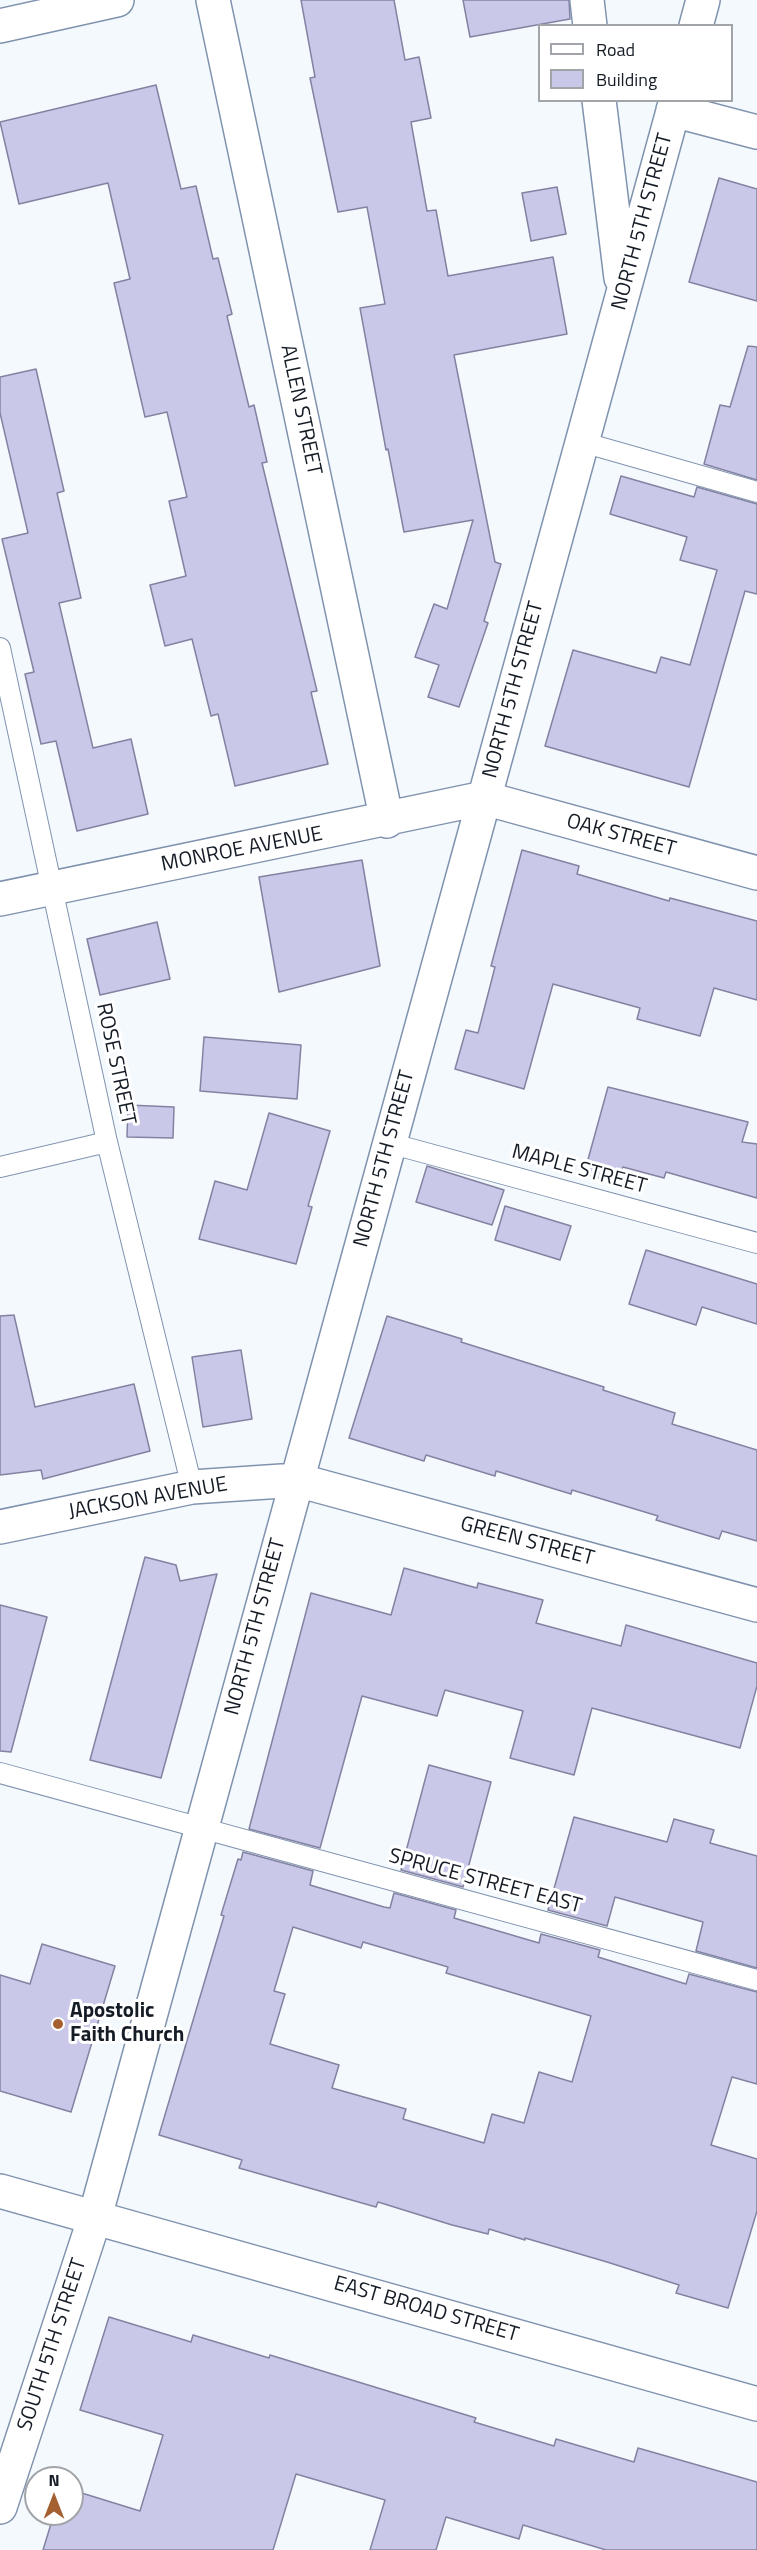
<!DOCTYPE html>
<html>
<head>
<meta charset="utf-8">
<style>
  body { margin:0 }
  #map { position:relative; width:757px; height:2550px; overflow:hidden; background:#f4f9fe; font-family:"Titillium Web",sans-serif }
  canvas { display:block }
  .legend { position:absolute; left:538px; top:24px; width:195px; height:78px; box-sizing:border-box; background:#fff; border:2px solid #a1a4a8; margin:0; padding:8px 10px; list-style:none; font-size:18px; color:#151c26 }
  .legend li { display:flex; align-items:center; gap:12px; height:30px }
  .legend b { width:30px; border:2px solid #a1a4a8 }
  .north { position:absolute; left:24px; top:2466px; width:60px; height:60px; box-sizing:border-box; background:#fff; border:2px solid #a1a4a8; border-radius:50%; rotate:0deg; font-size:16px; font-weight:700; line-height:24px; text-align:center; color:#151c26 }
  .north::after { content:''; display:block; margin:auto; width:21px; height:27px; background:#a56032; clip-path:polygon(50% 0,100% 100%,50% 72%,0 100%) }
</style>
</head>
<body>
<div id="map">
<canvas width="757" height="2550"></canvas>
<ul class="legend">
<li><b style="height:8px;background:#fff"></b>Road</li>
<li><b style="height:16px;background:#cac8e9"></b>Building</li>
</ul>
<div class="north">N</div>
</div>
<script>
const c = document.querySelector('canvas').getContext('2d');
c.lineJoin = 'round';
function paint(path, color) { c.fillStyle = color; c.fill(path, 'evenodd'); }
const poly = rows => new Path2D(rows.map(r => 'M' + r).join(''));
function strokePath(path, color, width, dash) { c.strokeStyle = color; c.lineWidth = width; c.lineCap = dash ? 'butt' : 'round'; c.setLineDash(dash || []); c.stroke(path); }
function drawText(font, color, halo, rows, align = 'center') {
  c.font = font + ' "Titillium Web",sans-serif'; c.lineWidth = 6; c.setLineDash([]); c.textBaseline = 'middle'; c.strokeStyle = halo; c.fillStyle = color; for (const [text, x, y, turn = 0] of rows) {
    c.save(); c.translate(x, y); c.rotate((+turn || 0) * Math.PI / 180); c.textAlign = isNaN(turn) ? turn : align; if (halo) c.strokeText(text, 0, 0); c.fillText(text, 0, 0); c.restore();
  }
}
const building = poly([
  [301,0,394,0,405,60,419,57,431,118,411,122,427,211,436,210,448,276,553,257,567,334,454,355,495,562,501,564,484,621,488,623,459,707,428,697,439,665,415,657,434,604,447,609,473,520,404,532,388,449,386,450,360,308,385,304,367,207,338,212,310,78,315,77,301,0],
  [463,0,569,0,570,19,470,37,463,0],
  [156,85,181,189,196,186,213,259,218,258,232,314,227,316,249,407,254,405,267,462,262,463,317,691,311,692,328,764,235,786,218,714,211,716,192,639,165,646,150,585,186,576,169,501,187,497,167,412,145,417,114,283,130,279,108,183,19,204,0,122,156,85],
  [719,178,757,189,757,301,689,282,719,178],
  [557,187,566,234,531,241,522,193,557,187],
  [748,346,757,347,757,480,704,464,720,405,730,407,748,346],
  [36,369,64,491,57,493,81,598,59,603,93,748,131,739,148,814,77,831,56,741,41,744,25,674,34,672,2,539,28,533,0,413,0,377,36,369],
  [621,476,694,497,697,487,757,504,757,594,745,591,689,787,545,746,573,650,656,673,661,657,690,665,717,570,680,560,687,537,610,514,621,476],
  [522,850,579,866,577,874,669,901,670,898,757,921,757,1000,714,988,700,1036,637,1019,640,1008,553,984,524,1089,455,1069,466,1030,478,1033,495,967,491,966,522,850],
  [362,860,380,966,279,992,259,877,362,860],
  [157,922,170,979,100,995,87,939,157,922],
  [204,1037,301,1045,297,1099,200,1091,204,1037],
  [608,1087,748,1122,742,1142,757,1144,757,1198,666,1172,664,1178,623,1167,615,1182,584,1174,608,1087],
  [128,1105,174,1107,173,1138,127,1137,128,1105],
  [269,1113,330,1131,308,1206,312,1207,296,1264,199,1239,215,1181,247,1190,269,1113],
  [427,1166,504,1190,492,1225,416,1202,427,1166],
  [505,1206,571,1226,560,1260,495,1240,505,1206],
  [646,1250,757,1284,757,1324,702,1307,696,1325,629,1304,646,1250],
  [14,1315,35,1407,134,1384,150,1451,43,1479,41,1470,0,1475,0,1316,14,1315],
  [387,1316,462,1339,461,1342,604,1387,603,1390,675,1413,672,1424,757,1450,757,1541,722,1531,719,1539,656,1520,658,1516,572,1490,571,1494,496,1471,495,1476,426,1455,424,1461,349,1438,387,1316],
  [241,1350,252,1419,203,1427,192,1357,241,1350],
  [145,1557,176,1565,180,1581,217,1574,161,1778,90,1760,145,1557],
  [404,1568,477,1588,478,1583,543,1600,536,1623,621,1646,626,1625,757,1663,757,1686,740,1748,592,1708,574,1775,510,1758,523,1711,445,1690,437,1716,362,1696,320,1848,249,1829,311,1593,391,1615,404,1568],
  [0,1605,47,1617,11,1752,0,1751,0,1605],
  [429,1765,491,1782,463,1887,401,1870,429,1765],
  [574,1817,667,1842,674,1819,714,1830,710,1843,757,1856,757,1968,696,1951,703,1922,615,1897,607,1926,548,1910,574,1817],
  [243,1852,313,1871,310,1885,384,1907,390,1908,394,1893,456,1910,454,1918,539,1943,541,1934,600,1950,598,1957,686,1984,689,1974,757,1992,757,2084,732,2077,711,2145,757,2159,757,2211,728,2308,676,2293,679,2285,607,2262,525,2238,525,2240,489,2229,488,2234,452,2225,378,2202,376,2207,239,2168,242,2160,159,2135,224,1916,221,1915,238,1859,241,1860,243,1852],
  [293,1927,361,1948,363,1942,448,1967,446,1973,591,2016,572,2082,539,2072,524,2123,492,2114,484,2143,403,2119,406,2109,332,2088,339,2065,270,2044,285,1994,274,1991,293,1927],
  [42,1944,115,1966,71,2112,0,2091,0,1975,30,1984,42,1944],
  [109,2317,191,2342,193,2335,269,2358,270,2355,476,2418,474,2422,554,2446,556,2439,634,2462,638,2448,757,2482,757,2550,606,2550,523,2525,519,2539,446,2517,436,2550,370,2550,385,2500,296,2474,273,2550,43,2550,54,2514,72,2514,72,2490,140,2511,163,2435,80,2410,109,2317]
]);
const lane = poly([
  [582,442,757,492],
  [0,648,107,1142,192,1487],
  [389,1143,757,1243],
  [0,1167,107,1142],
  [0,1773,757,1980]
]);
const street = poly([
  [213,0,387,821],
  [587,0,590,26],
  [0,26,117,0],
  [696,26,703,0],
  [599,100,621,278],
  [673,110,757,132],
  [0,899,484,798,757,873],
  [0,1527,192,1487,297,1480,757,1605],
  [0,2507,95,2217,676,100]
]);
const highway = poly([
  [0,2191,757,2404]
]);
const markers = [
  [58,2024,6,"#a56032"]
];
const streetNames = [
  ["NORTH 5TH STREET",643,222,-75],
  ["ALLEN STREET",300,410,78],
  ["NORTH 5TH STREET",514,690,-75],
  ["OAK STREET",621,836,15],
  ["MONROE AVENUE",242,850,-11],
  ["ROSE STREET",115,1064,78],
  ["NORTH 5TH STREET",385,1159,-75],
  ["MAPLE STREET",579,1170,15],
  ["JACKSON AVENUE",148,1499,-10],
  ["GREEN STREET",527,1542,15],
  ["NORTH 5TH STREET",256,1627,-75],
  ["SPRUCE STREET EAST",485,1882,15],
  ["EAST BROAD STREET",426,2310,16],
  ["SOUTH 5TH STREET",53,2345,-72]
];
const poiNames = [
  ["Apostolic",70,2012],
  ["Faith Church",70,2036]
];
paint(building, '#cac8e9');
strokePath(building, '#8482a1', 1.5);
strokePath(lane, '#8093ae', 22);
strokePath(street, '#8093ae', 36);
strokePath(highway, '#8093ae', 36);
strokePath(lane, '#fff', 20);
strokePath(street, '#fff', 33);
strokePath(highway, '#fff', 33);
for (const [x, y, r, color] of markers) { const dot = new Path2D(); dot.arc(x, y, r, 0, 2 * Math.PI); c.fillStyle = color; c.fill(dot); strokePath(dot, '#fff', 2); }
drawText('21px', '#151c26', '#fff', streetNames);
drawText('bold 21px', '#151c26', '#fff', poiNames, 'left');
</script>
</body>
</html>
